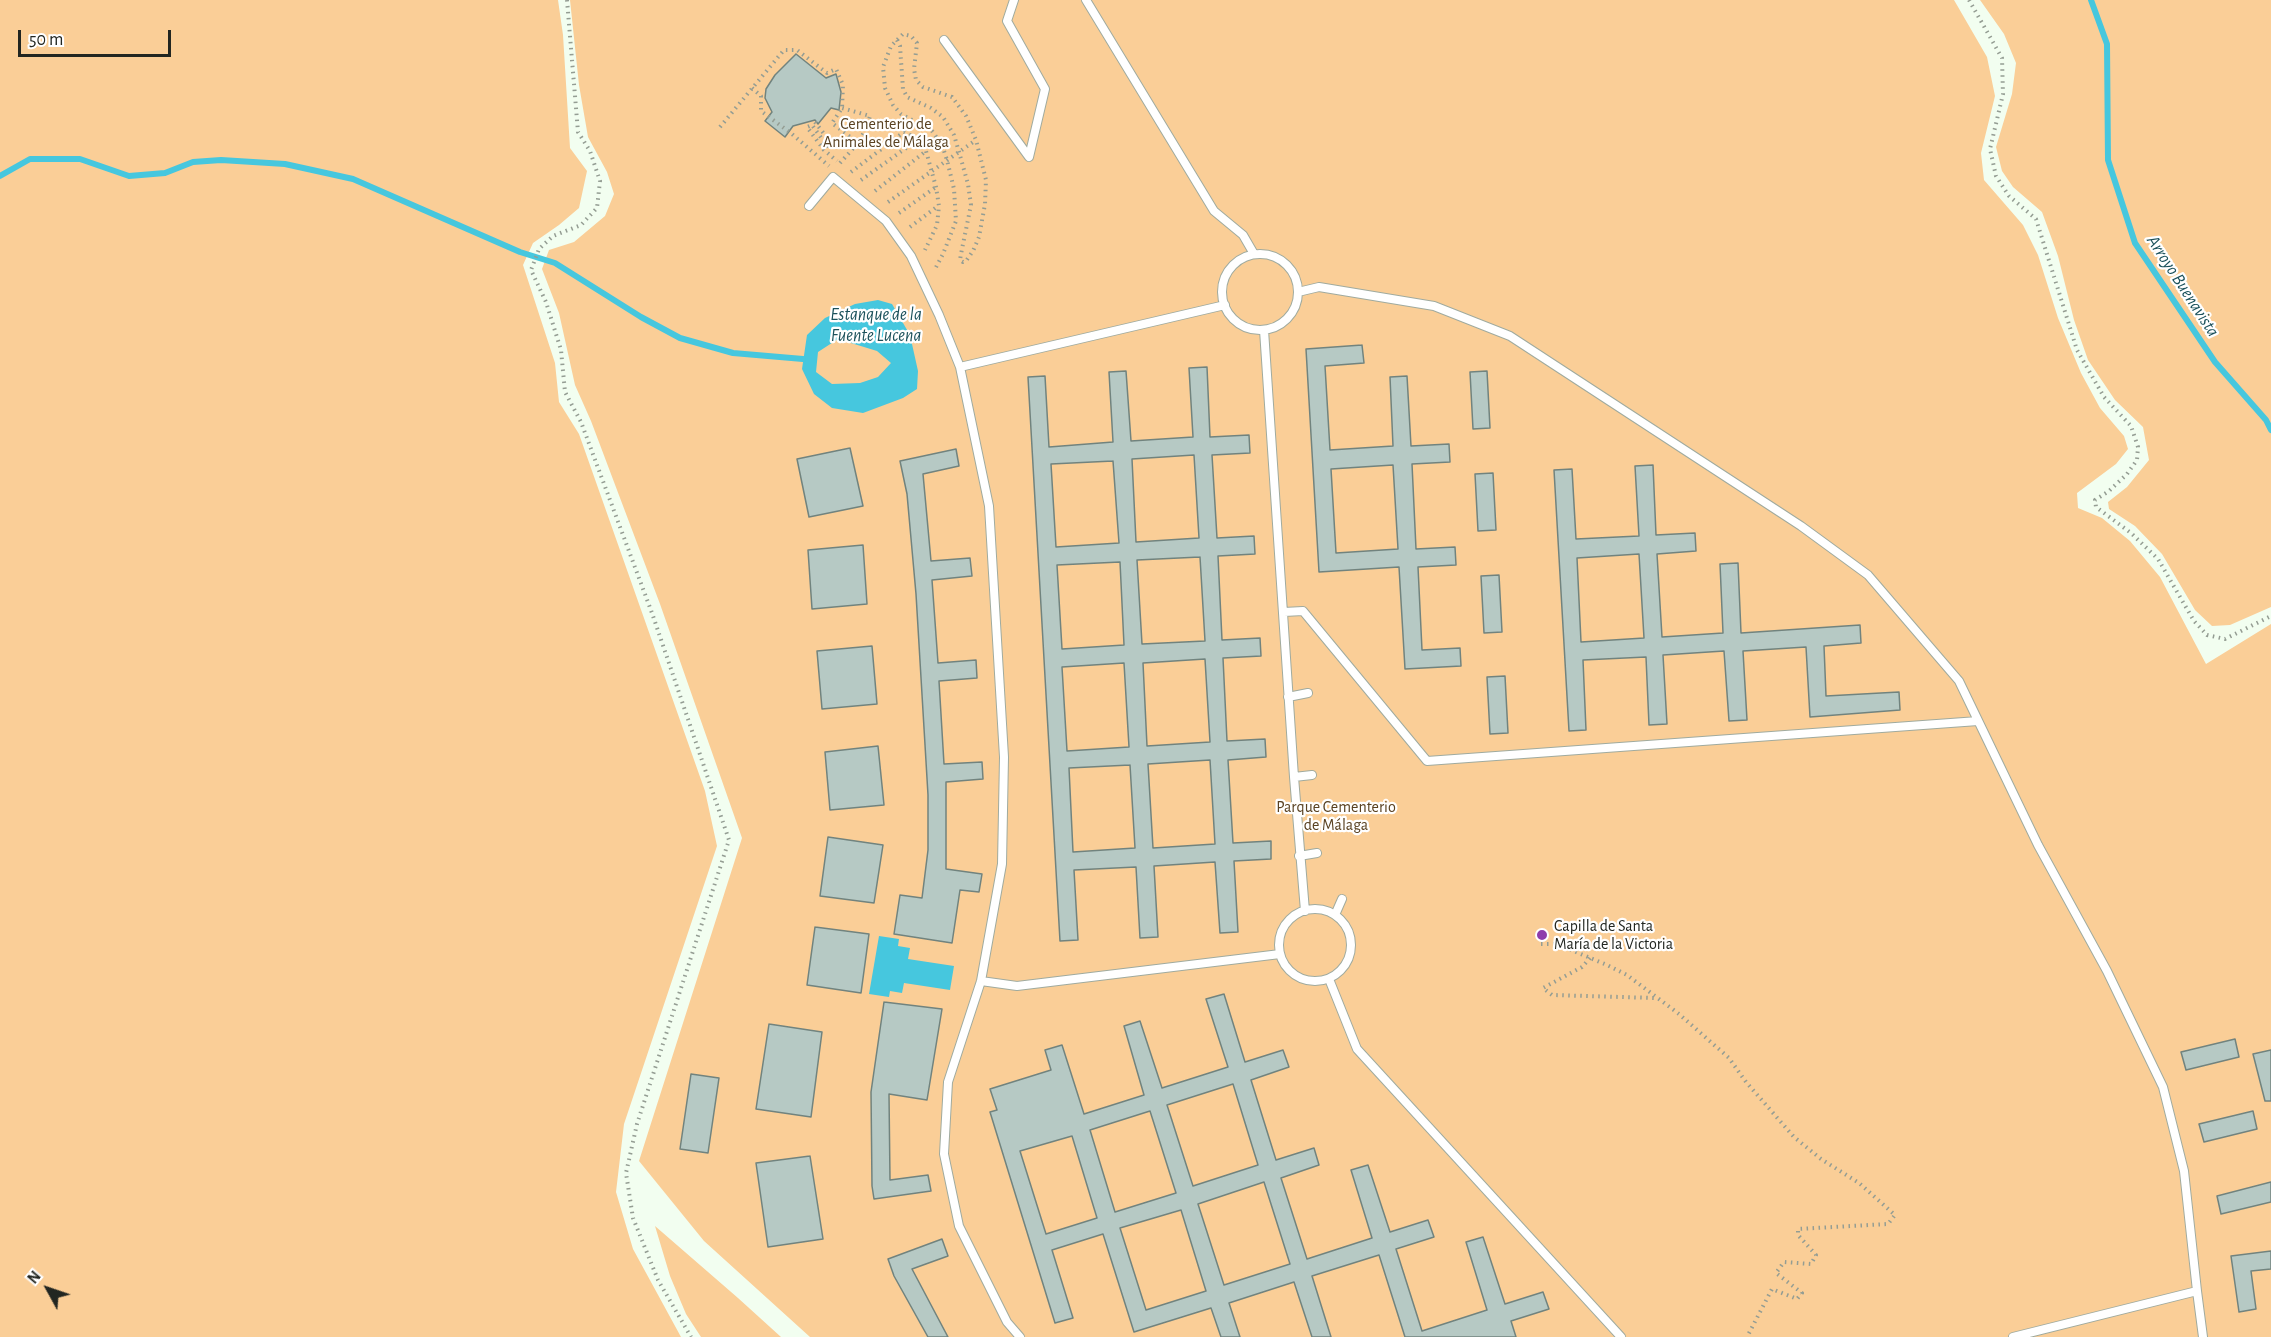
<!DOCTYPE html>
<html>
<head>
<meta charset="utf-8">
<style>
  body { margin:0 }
  #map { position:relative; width:2271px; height:1337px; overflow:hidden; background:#f2fef0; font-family:"Alegreya Sans",sans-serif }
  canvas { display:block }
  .north { position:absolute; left:18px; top:1259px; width:60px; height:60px; -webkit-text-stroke:4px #fff; paint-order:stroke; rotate:310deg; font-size:16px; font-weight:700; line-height:24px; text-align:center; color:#222621 }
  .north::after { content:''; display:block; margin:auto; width:21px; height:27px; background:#222621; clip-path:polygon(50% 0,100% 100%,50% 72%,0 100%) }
  .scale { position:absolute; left:18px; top:30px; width:153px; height:27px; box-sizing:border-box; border:3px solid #222621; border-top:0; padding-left:8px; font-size:18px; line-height:21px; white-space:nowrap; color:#222621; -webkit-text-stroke:4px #fff; paint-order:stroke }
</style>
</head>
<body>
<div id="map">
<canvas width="2271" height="1337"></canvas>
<div class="north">N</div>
<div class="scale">50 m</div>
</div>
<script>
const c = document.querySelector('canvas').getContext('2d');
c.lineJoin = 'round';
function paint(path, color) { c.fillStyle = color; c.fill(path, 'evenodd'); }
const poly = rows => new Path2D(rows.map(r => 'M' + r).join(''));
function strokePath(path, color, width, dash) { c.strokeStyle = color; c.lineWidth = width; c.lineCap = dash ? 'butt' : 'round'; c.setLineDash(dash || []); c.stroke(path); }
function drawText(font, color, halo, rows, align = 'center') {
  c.font = font + ' "Alegreya Sans",sans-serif'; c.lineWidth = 4.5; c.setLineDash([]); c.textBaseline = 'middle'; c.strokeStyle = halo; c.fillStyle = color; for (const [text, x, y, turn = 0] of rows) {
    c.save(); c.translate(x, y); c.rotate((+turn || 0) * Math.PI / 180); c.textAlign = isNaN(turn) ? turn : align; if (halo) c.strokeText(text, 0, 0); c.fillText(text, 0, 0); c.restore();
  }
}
const green = poly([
  [0,0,558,0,563,35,570,148,587,171,579,208,559,225,533,243,523,265,555,363,559,402,579,434,705,791,717,846,624,1124,616,1192,633,1249,681,1337,0,1337],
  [570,0,1954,0,1987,57,1995,96,1981,153,1984,180,2023,225,2038,255,2058,318,2081,373,2100,408,2124,436,2128,449,2116,464,2077,493,2078,508,2102,518,2130,541,2160,577,2206,664,2271,624,2271,1337,810,1337,704,1241,639,1161,742,838,660,604,591,421,575,385,559,313,542,269,549,250,574,242,605,216,614,194,607,172,588,137,579,85],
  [1980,0,2271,0,2271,607,2230,625,2212,626,2195,610,2162,554,2135,526,2109,509,2108,502,2127,487,2149,460,2143,427,2115,400,2088,360,2074,320,2058,256,2042,212,2013,187,2002,171,1996,147,2012,94,2016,63,2004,34],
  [655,1226,738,1298,781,1337,701,1337,686,1314,670,1276]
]);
const water = poly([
  [878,300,892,304,910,335,918,371,917,389,903,398,863,413,832,408,814,394,802,369,807,335,825,318,855,304],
  [838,339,877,351,891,363,878,377,860,383,832,384,816,372,818,352],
  [879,936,899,939,898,946,910,948,908,959,954,966,950,990,904,983,902,993,890,991,889,997,869,994]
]);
const stream = poly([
  [2091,0,2107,44,2108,160,2135,243,2215,362,2266,420,2271,430],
  [0,176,30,159,80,159,129,176,165,173,193,162,221,160,285,164,353,179,520,252,555,263,641,317,680,338,733,353,803,359]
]);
const building = poly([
  [796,54,826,78,836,74,841,92,839,110,831,108,818,124,815,120,793,126,785,137,765,121,772,112,765,98,766,89,775,75,796,54],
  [1362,345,1364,363,1325,366,1330,450,1393,446,1390,377,1407,376,1411,446,1449,444,1450,462,1412,464,1416,549,1455,547,1456,565,1418,567,1422,650,1460,648,1461,666,1405,669,1399,567,1319,572,1306,349,1362,345],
  [1393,465,1398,549,1336,553,1331,469,1393,465],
  [1207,367,1210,437,1249,435,1250,453,1212,455,1217,538,1254,536,1255,554,1218,556,1222,640,1260,638,1261,656,1223,658,1227,741,1265,739,1266,757,1228,760,1233,843,1271,841,1271,859,1234,861,1238,932,1220,933,1215,862,1154,866,1158,937,1140,938,1136,867,1074,870,1078,940,1060,941,1028,377,1045,376,1049,447,1113,442,1109,372,1126,371,1131,441,1193,437,1189,368,1207,367],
  [1194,455,1199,538,1136,542,1132,459,1194,455],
  [1113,461,1119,543,1056,547,1051,464,1113,461],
  [1200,557,1205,641,1142,644,1137,560,1200,557],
  [1120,562,1124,645,1062,649,1057,565,1120,562],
  [1205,659,1210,742,1147,746,1143,663,1205,659],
  [1124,663,1129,747,1067,751,1062,667,1124,663],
  [1210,760,1215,844,1153,848,1148,764,1210,760],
  [1130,765,1135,848,1073,852,1069,768,1130,765],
  [1487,371,1490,428,1473,429,1470,372,1487,371],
  [850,448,863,506,809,517,797,459,850,448],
  [956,449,959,466,923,474,931,561,970,558,972,576,932,580,938,663,976,660,977,678,939,681,944,764,982,762,983,779,946,782,946,869,982,874,979,892,960,890,952,943,894,934,900,895,922,898,928,850,928,795,916,594,907,494,900,461,956,449],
  [1653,465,1656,535,1695,533,1696,551,1657,554,1662,637,1723,633,1720,564,1738,563,1741,633,1860,625,1861,643,1824,646,1826,696,1899,692,1900,710,1810,717,1806,647,1743,651,1747,720,1729,721,1724,651,1663,655,1667,724,1649,725,1646,657,1583,660,1586,730,1569,731,1554,470,1572,469,1576,539,1639,536,1635,466,1653,465],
  [1639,554,1644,638,1581,642,1577,558,1639,554],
  [1493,473,1496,530,1478,531,1475,474,1493,473],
  [863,545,867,604,812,609,808,550,863,545],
  [1499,575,1502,632,1484,633,1481,576,1499,575],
  [872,646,877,704,822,709,817,651,872,646],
  [1505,676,1508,733,1490,734,1487,677,1505,676],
  [878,746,884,805,830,810,825,752,878,746],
  [828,837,883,845,874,903,820,896,828,837],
  [815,927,869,934,861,993,807,985,815,927],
  [1224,994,1245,1062,1283,1050,1289,1067,1251,1080,1276,1160,1314,1148,1319,1165,1281,1178,1307,1259,1372,1238,1351,1170,1368,1165,1390,1232,1428,1220,1434,1237,1396,1249,1422,1331,1487,1310,1466,1242,1483,1237,1505,1304,1543,1292,1549,1309,1511,1321,1516,1337,1405,1337,1379,1255,1312,1276,1331,1337,1312,1337,1294,1282,1229,1303,1240,1337,1221,1337,1211,1308,1134,1332,1103,1234,1052,1250,1073,1318,1055,1323,990,1112,997,1110,990,1089,1051,1070,1045,1050,1062,1045,1084,1114,1144,1095,1124,1026,1140,1021,1162,1088,1228,1067,1206,999,1224,994],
  [1233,1084,1258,1165,1193,1186,1167,1105,1233,1084],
  [1150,1111,1176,1193,1115,1212,1090,1130,1150,1111],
  [1072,1136,1097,1218,1046,1234,1020,1151,1072,1136],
  [1264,1182,1290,1264,1224,1285,1198,1204,1264,1182],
  [1181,1210,1206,1291,1146,1310,1120,1228,1181,1210],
  [884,1002,942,1009,927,1100,889,1094,890,1180,928,1175,931,1191,874,1199,872,1186,871,1092,884,1002],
  [769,1024,822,1032,811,1117,756,1109,769,1024],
  [2235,1039,2239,1057,2186,1070,2181,1052,2235,1039],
  [2271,1050,2271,1101,2265,1101,2253,1054,2271,1050],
  [691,1074,719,1078,708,1153,680,1149,691,1074],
  [2253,1111,2257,1129,2204,1142,2199,1124,2253,1111],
  [810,1156,823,1239,768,1247,756,1163,810,1156],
  [2271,1182,2271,1202,2221,1214,2217,1196,2271,1182],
  [942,1239,948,1256,912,1269,948,1337,928,1337,894,1276,888,1259,942,1239],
  [2271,1251,2271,1269,2251,1271,2256,1309,2239,1312,2231,1256,2271,1251]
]);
const path = poly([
  [567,0,578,132,590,151,600,181,597,208,581,225,553,236,539,249,531,270,546,302,561,350,565,392,581,422,652,613,729,840,637,1124,626,1173,633,1218,658,1280,691,1337],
  [1969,0,2002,58,2003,94,1990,149,1996,176,2009,196,2036,219,2077,350,2104,397,2131,426,2138,447,2137,460,2127,474,2109,491,2095,500,2096,507,2131,533,2158,559,2194,621,2207,635,2225,639,2271,616],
  [897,40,900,46,903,89,907,97,931,108,943,117,954,135,959,152,968,184,971,205,961,254,960,260,963,262,966,261,973,251,979,237,985,204,986,180,976,140,966,116,952,97,923,87,916,80,914,69,917,43,911,36,903,34,891,46,883,67,885,88,893,105,901,114,932,131,942,145,947,160,954,189,956,221,943,254,934,271],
  [752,88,761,96,761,111,792,134,829,166],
  [815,122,831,143,827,146,812,125,807,127,824,150,837,161],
  [720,127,784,50,797,50,827,73,836,69,843,85,842,108,832,123,858,143],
  [840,163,858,143,867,127,870,116,842,108],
  [851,172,904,132,910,135,926,151,936,187,939,206,937,225,925,250],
  [861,180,916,141],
  [875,191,926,151],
  [888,202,976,140],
  [899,213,936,187],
  [910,227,938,206],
  [1541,944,1557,944,1607,965,1627,975,1679,1014,1729,1058,1746,1082,1794,1137,1821,1159,1859,1183,1895,1215,1888,1224,1798,1229,1798,1235,1816,1255,1811,1264,1784,1262,1776,1273,1802,1293,1797,1299,1772,1289,1747,1337],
  [1590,958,1582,967,1543,988,1552,995,1655,998]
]);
const service = poly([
  [1086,0,1214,211,1243,235,1254,254],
  [944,40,1029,157,1045,89,1007,21,1014,0],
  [809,206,833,177,886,221,911,256,939,315,960,367],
  '1222 292a38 38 0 1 1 76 0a38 38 0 1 1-76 0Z',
  [1298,292,1319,287,1434,306,1510,336,1801,526,1868,575,1959,681,2038,845,2107,971,2163,1087,2184,1171,2197,1291,2013,1337],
  [1264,330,1294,777,1305,911],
  [1284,612,1303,611,1427,761,1978,721],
  [1288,697,1308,693],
  [1294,777,1312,775],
  [1299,856,1317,853],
  '1279 945a36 36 0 1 1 72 0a36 36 0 1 1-72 0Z',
  [1335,915,1342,899],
  [1329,979,1357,1049,1621,1337],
  [981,981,1017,986,1280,954],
  [2197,1291,2203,1337],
  [1020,1337,1007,1322,959,1226,944,1154,948,1082,981,981,1002,864,1004,757,989,506,960,367,1225,305]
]);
const markers = [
  [1542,935,6,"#8e3dac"]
];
const parkNames = [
  ["Cementerio de",886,124],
  ["Animales de Málaga",886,142],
  ["Parque Cementerio",1336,807],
  ["de Málaga",1336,825]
];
const poiNames = [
  ["Capilla de Santa",1554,926],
  ["María de la Victoria",1554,944]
];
const waterNames = [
  ["Arroyo Buenavista",2183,286,57],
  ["Estanque de la",876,315],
  ["Fuente Lucena",876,336]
];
paint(green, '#face97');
paint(water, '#46c7de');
strokePath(stream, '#46c7de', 6);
paint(building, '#b6c9c4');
strokePath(building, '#71837e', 1.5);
strokePath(service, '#a0ab9f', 10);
strokePath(path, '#949d93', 4, [1.5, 4.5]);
strokePath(service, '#fff', 8);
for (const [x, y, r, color] of markers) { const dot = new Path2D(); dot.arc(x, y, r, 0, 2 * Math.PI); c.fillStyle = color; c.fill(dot); strokePath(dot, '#fff', 2); }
drawText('16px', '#594121', '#fff', parkNames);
drawText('16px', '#222621', '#fff', poiNames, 'left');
drawText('italic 18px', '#1b515b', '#fff', waterNames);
</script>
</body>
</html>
